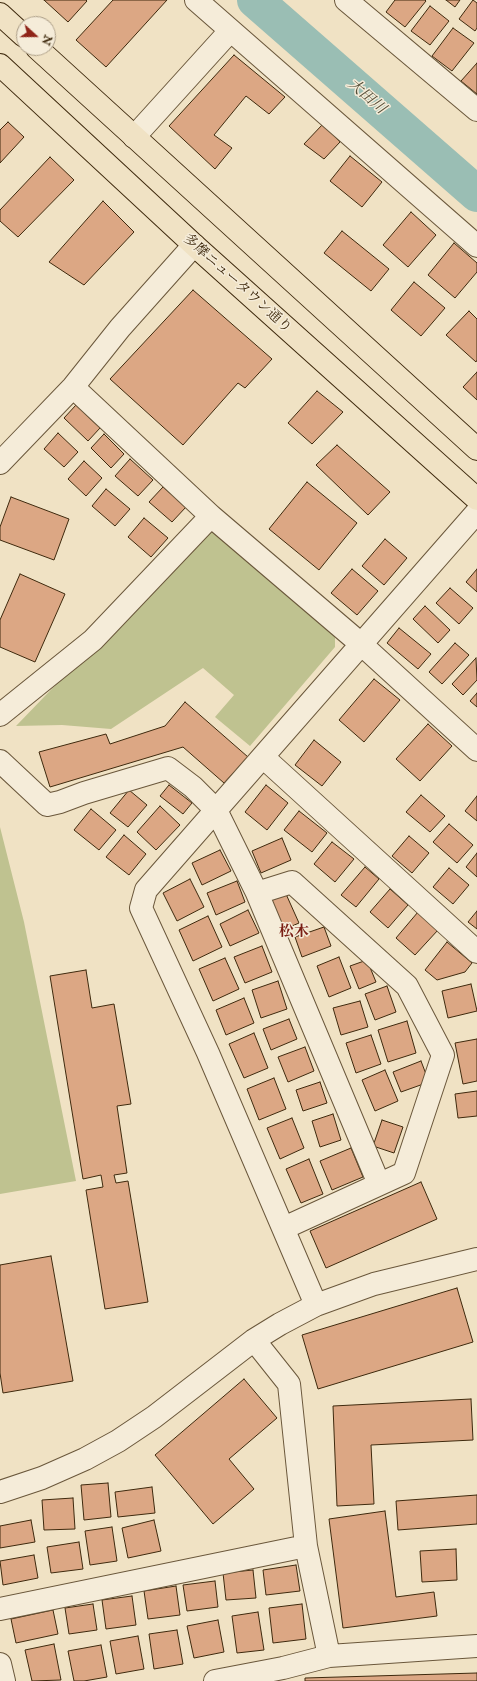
<!DOCTYPE html>
<html>
<head>
<meta charset="utf-8">
<style>
  body { margin:0 }
  #map { position:relative; width:477px; height:1681px; overflow:hidden; background:#f0e2c4; font-family:"IM FELL Double Pica",serif }
  canvas { display:block }
  .north { position:absolute; left:16px; top:16px; width:40px; height:40px; box-sizing:border-box; background:#f5ecd9; border:1px solid #ac9e87; border-radius:50%; rotate:111deg; font-size:11px; font-weight:700; line-height:16px; text-align:center; color:#3e290d }
  .north::after { content:''; display:block; margin:auto; width:14px; height:18px; background:#8f2418; clip-path:polygon(50% 0,100% 100%,50% 72%,0 100%) }
</style>
</head>
<body>
<div id="map">
<canvas width="477" height="1681"></canvas>
<div class="north">N</div>
</div>
<script>
const c = document.querySelector('canvas').getContext('2d');
c.lineJoin = 'round';
function paint(path, color) { c.fillStyle = color; c.fill(path, 'evenodd'); }
const poly = rows => new Path2D(rows.map(r => 'M' + r).join(''));
function strokePath(path, color, width, dash) { c.strokeStyle = color; c.lineWidth = width; c.lineCap = dash ? 'butt' : 'round'; c.setLineDash(dash || []); c.stroke(path); }
function drawText(font, color, halo, rows, align = 'center') {
  c.font = font + ' "IM FELL Double Pica","Noto Serif JP",serif'; c.lineWidth = 3; c.setLineDash([]); c.textBaseline = 'middle'; c.strokeStyle = halo; c.fillStyle = color; for (const [text, x, y, turn = 0] of rows) {
    c.save(); c.translate(x, y); c.rotate((+turn || 0) * Math.PI / 180); c.textAlign = isNaN(turn) ? turn : align; if (halo) c.strokeText(text, 0, 0); c.fillText(text, 0, 0); c.restore();
  }
}
const green = poly([
  [210,525,335,632,335,647,250,746,215,717,234,695,203,668,111,729,62,725,16,726],
  [0,827,24,922,76,1181,0,1194]
]);
const river = poly([
  [255,0,477,194]
]);
const building = poly([
  [44,0,86,0,87,1,68,22,44,0],
  [113,0,167,0,106,67,76,40,113,0],
  [395,0,425,0,426,1,405,27,386,12,395,0],
  [446,0,460,0,455,7,446,0],
  [473,0,477,3,477,28,475,31,459,19,473,0],
  [430,6,449,21,430,45,411,31,430,6],
  [453,28,474,43,452,71,432,56,453,28],
  [234,55,285,97,269,114,246,96,214,135,232,148,215,169,169,126,234,55],
  [477,63,477,94,461,81,477,63],
  [8,122,24,137,0,163,0,130,8,122],
  [323,124,340,142,324,159,304,144,323,124],
  [350,156,382,182,362,207,330,181,350,156],
  [50,157,74,180,18,237,0,221,0,210,50,157],
  [103,201,134,232,84,285,49,262,103,201],
  [411,212,436,235,408,267,383,245,411,212],
  [342,231,389,269,371,291,324,253,342,231],
  [454,243,477,263,477,272,455,298,428,275,454,243],
  [414,282,445,308,421,336,391,310,414,282],
  [193,290,272,359,245,388,238,383,183,445,110,379,193,290],
  [469,311,477,319,477,360,476,362,446,335,469,311],
  [477,372,477,400,463,387,477,372],
  [317,391,343,412,312,444,288,423,317,391],
  [76,405,100,428,88,441,64,418,76,405],
  [58,433,78,452,64,467,44,449,58,433],
  [104,434,124,454,111,468,91,448,104,434],
  [337,445,390,492,368,515,316,465,337,445],
  [130,459,153,480,138,496,115,476,130,459],
  [84,461,102,478,86,496,68,479,84,461],
  [307,482,357,523,319,570,269,529,307,482],
  [163,487,186,507,172,522,149,502,163,487],
  [106,489,130,509,115,526,92,506,106,489],
  [11,497,69,519,54,560,0,540,0,527,11,497],
  [144,518,168,538,151,557,128,537,144,518],
  [385,539,407,558,384,585,362,566,385,539],
  [352,569,378,591,357,615,331,593,352,569],
  [477,569,477,592,466,582,477,569],
  [20,574,65,594,35,662,0,647,0,620,20,574],
  [450,588,473,608,459,624,436,603,450,588],
  [425,606,450,630,438,643,413,619,425,606],
  [399,628,431,654,418,669,387,643,399,628],
  [455,643,469,655,442,684,429,672,455,643],
  [476,658,477,680,463,695,452,684,476,658],
  [374,679,400,700,364,742,339,720,374,679],
  [477,693,477,707,470,701,477,693],
  [185,702,248,757,224,783,183,747,50,787,39,752,106,734,110,744,165,726,185,702],
  [428,724,452,746,420,781,396,759,428,724],
  [314,740,341,762,322,786,295,765,314,740],
  [169,785,192,803,183,814,160,796,169,785],
  [266,785,288,803,267,830,245,812,266,785],
  [129,790,147,805,128,827,110,813,129,790],
  [421,795,445,816,430,832,406,812,421,795],
  [477,796,477,821,465,811,477,796],
  [160,806,180,825,156,850,137,832,160,806],
  [91,809,116,830,99,850,74,830,91,809],
  [299,811,327,833,312,852,284,830,299,811],
  [449,824,473,845,457,863,433,842,449,824],
  [124,835,146,854,129,875,106,857,124,835],
  [409,836,429,853,412,873,392,856,409,836],
  [282,838,291,860,261,873,252,851,282,838],
  [332,842,354,859,335,882,314,864,332,842],
  [220,850,231,871,202,885,192,863,220,850],
  [477,853,477,877,466,867,477,853],
  [365,867,379,879,356,907,341,895,365,867],
  [449,868,469,885,453,904,433,887,449,868],
  [190,879,204,907,177,921,163,893,190,879],
  [237,881,245,902,216,915,207,893,237,881],
  [390,889,408,905,388,928,370,912,390,889],
  [286,894,299,923,278,932,266,903,286,894],
  [248,910,259,933,230,946,220,924,248,910],
  [477,911,477,929,468,922,477,911],
  [418,912,438,930,415,955,396,938,418,912],
  [208,916,222,947,193,961,179,930,208,916],
  [324,927,331,946,302,957,295,937,324,927],
  [447,942,472,963,465,972,437,980,425,970,447,942],
  [262,946,272,972,245,983,234,957,262,946],
  [339,957,351,988,329,997,317,966,339,957],
  [225,958,239,989,213,1001,199,969,225,958],
  [367,960,376,982,359,989,350,966,367,960],
  [86,970,92,1008,114,1004,131,1104,117,1106,127,1173,114,1175,116,1183,128,1181,148,1302,105,1309,86,1190,103,1187,101,1175,83,1179,50,976,86,970],
  [278,981,287,1009,261,1018,252,990,278,981],
  [471,984,477,1011,448,1018,442,991,471,984],
  [387,986,396,1012,375,1020,365,994,387,986],
  [244,998,254,1023,226,1035,216,1010,244,998],
  [360,1001,368,1027,341,1035,333,1008,360,1001],
  [289,1019,297,1039,271,1050,263,1029,289,1019],
  [407,1021,416,1053,388,1062,378,1030,407,1021],
  [254,1033,268,1068,244,1078,229,1044,254,1033],
  [371,1035,381,1064,356,1073,346,1043,371,1035],
  [477,1039,477,1081,463,1084,455,1043,477,1039],
  [305,1047,314,1071,288,1082,278,1057,305,1047],
  [421,1061,429,1082,401,1092,393,1072,421,1061],
  [385,1070,398,1101,375,1111,362,1080,385,1070],
  [274,1078,286,1109,259,1120,247,1089,274,1078],
  [320,1082,327,1103,303,1111,296,1090,320,1082],
  [477,1091,477,1116,458,1118,455,1094,477,1091],
  [333,1114,341,1140,320,1147,312,1121,333,1114],
  [292,1118,304,1148,280,1159,267,1128,292,1118],
  [382,1120,403,1127,394,1153,373,1146,382,1120],
  [351,1148,363,1177,332,1190,320,1161,351,1148],
  [309,1159,323,1194,301,1203,286,1169,309,1159],
  [421,1182,437,1219,326,1268,310,1231,421,1182],
  [51,1256,73,1381,3,1393,0,1373,0,1265,51,1256],
  [457,1288,473,1342,318,1389,302,1335,457,1288],
  [244,1379,277,1418,229,1459,254,1489,213,1524,155,1455,244,1379],
  [471,1399,473,1440,371,1445,374,1504,337,1506,333,1406,471,1399],
  [108,1483,111,1517,84,1520,81,1485,108,1483],
  [152,1487,155,1513,118,1517,115,1492,152,1487],
  [477,1495,477,1524,398,1530,396,1501,477,1495],
  [73,1498,75,1529,44,1530,42,1500,73,1498],
  [385,1511,396,1597,434,1592,437,1616,343,1628,329,1519,385,1511],
  [31,1520,35,1542,0,1548,0,1526,31,1520],
  [154,1520,161,1551,128,1558,122,1528,154,1520],
  [112,1527,117,1561,90,1565,85,1531,112,1527],
  [79,1542,83,1569,51,1573,47,1547,79,1542],
  [456,1549,457,1580,422,1582,420,1551,456,1549],
  [34,1555,38,1578,3,1585,0,1561,34,1555],
  [296,1565,300,1591,266,1595,263,1570,296,1565],
  [253,1570,256,1598,226,1600,223,1573,253,1570],
  [215,1581,218,1607,187,1611,183,1585,215,1581],
  [176,1586,180,1615,148,1619,144,1591,176,1586],
  [132,1596,136,1625,106,1629,102,1600,132,1596],
  [93,1604,97,1630,69,1634,65,1608,93,1604],
  [302,1604,306,1639,273,1643,269,1608,302,1604],
  [53,1610,58,1634,16,1643,11,1619,53,1610],
  [258,1612,264,1650,237,1653,232,1616,258,1612],
  [218,1620,224,1652,194,1658,187,1626,218,1620],
  [177,1630,183,1664,154,1669,149,1634,177,1630],
  [138,1636,144,1669,116,1674,110,1641,138,1636],
  [54,1644,61,1680,32,1681,25,1650,54,1644],
  [101,1645,107,1677,84,1681,74,1681,68,1651,101,1645],
  [477,1673,477,1681,305,1681,305,1678,477,1673]
]);
const minor = poly([
  [196,0,477,246],
  [346,0,477,110],
  [134,137,230,31],
  [73,387,211,516,361,644,477,750],
  [0,463,73,387,120,328,194,245],
  [0,715,93,640,211,516],
  [263,757,477,952],
  [0,761,47,805,60,802,84,793,168,768,193,787,216,810,257,893,379,1184],
  [257,893,292,882,407,986,443,1055,404,1173,284,1228],
  [316,1305,208,1053,141,908,146,890,477,512],
  [254,1340,289,1384,306,1546,329,1656],
  [0,1492,42,1478,85,1459,118,1441,154,1417,254,1340,280,1324,316,1305,374,1284,477,1259],
  [0,1609,306,1546],
  [0,1664,4,1681],
  [215,1681,283,1668,329,1656,477,1646]
]);
const major = poly([
  [0,14,24,36],
  [37,48,477,449],
  [0,65,194,245,477,499]
]);
const streetNames = [
  ["多摩ニュータウン通り",237,284,42]
];
const waterNames = [
  ["大田川",366,97,41]
];
const neighbourhoodNames = [
  ["松木",294,933]
];
paint(green, '#bfc290');
strokePath(river, '#9abeb4', 36);
paint(building, '#dca784');
strokePath(building, '#3e290d', 1);
strokePath(minor, '#6a573b', 24);
strokePath(major, '#3e290d', 24);
strokePath(minor, '#f5ecd9', 22);
strokePath(major, '#f0e2c4', 22);
drawText('14px', '#3e290d', '#f5ecd9', streetNames);
drawText('italic 15px', '#554e37', '#f5ecd9', waterNames);
drawText('bold 15px', '#7a1f14', '#f5ecd9', neighbourhoodNames);
</script>
</body>
</html>
